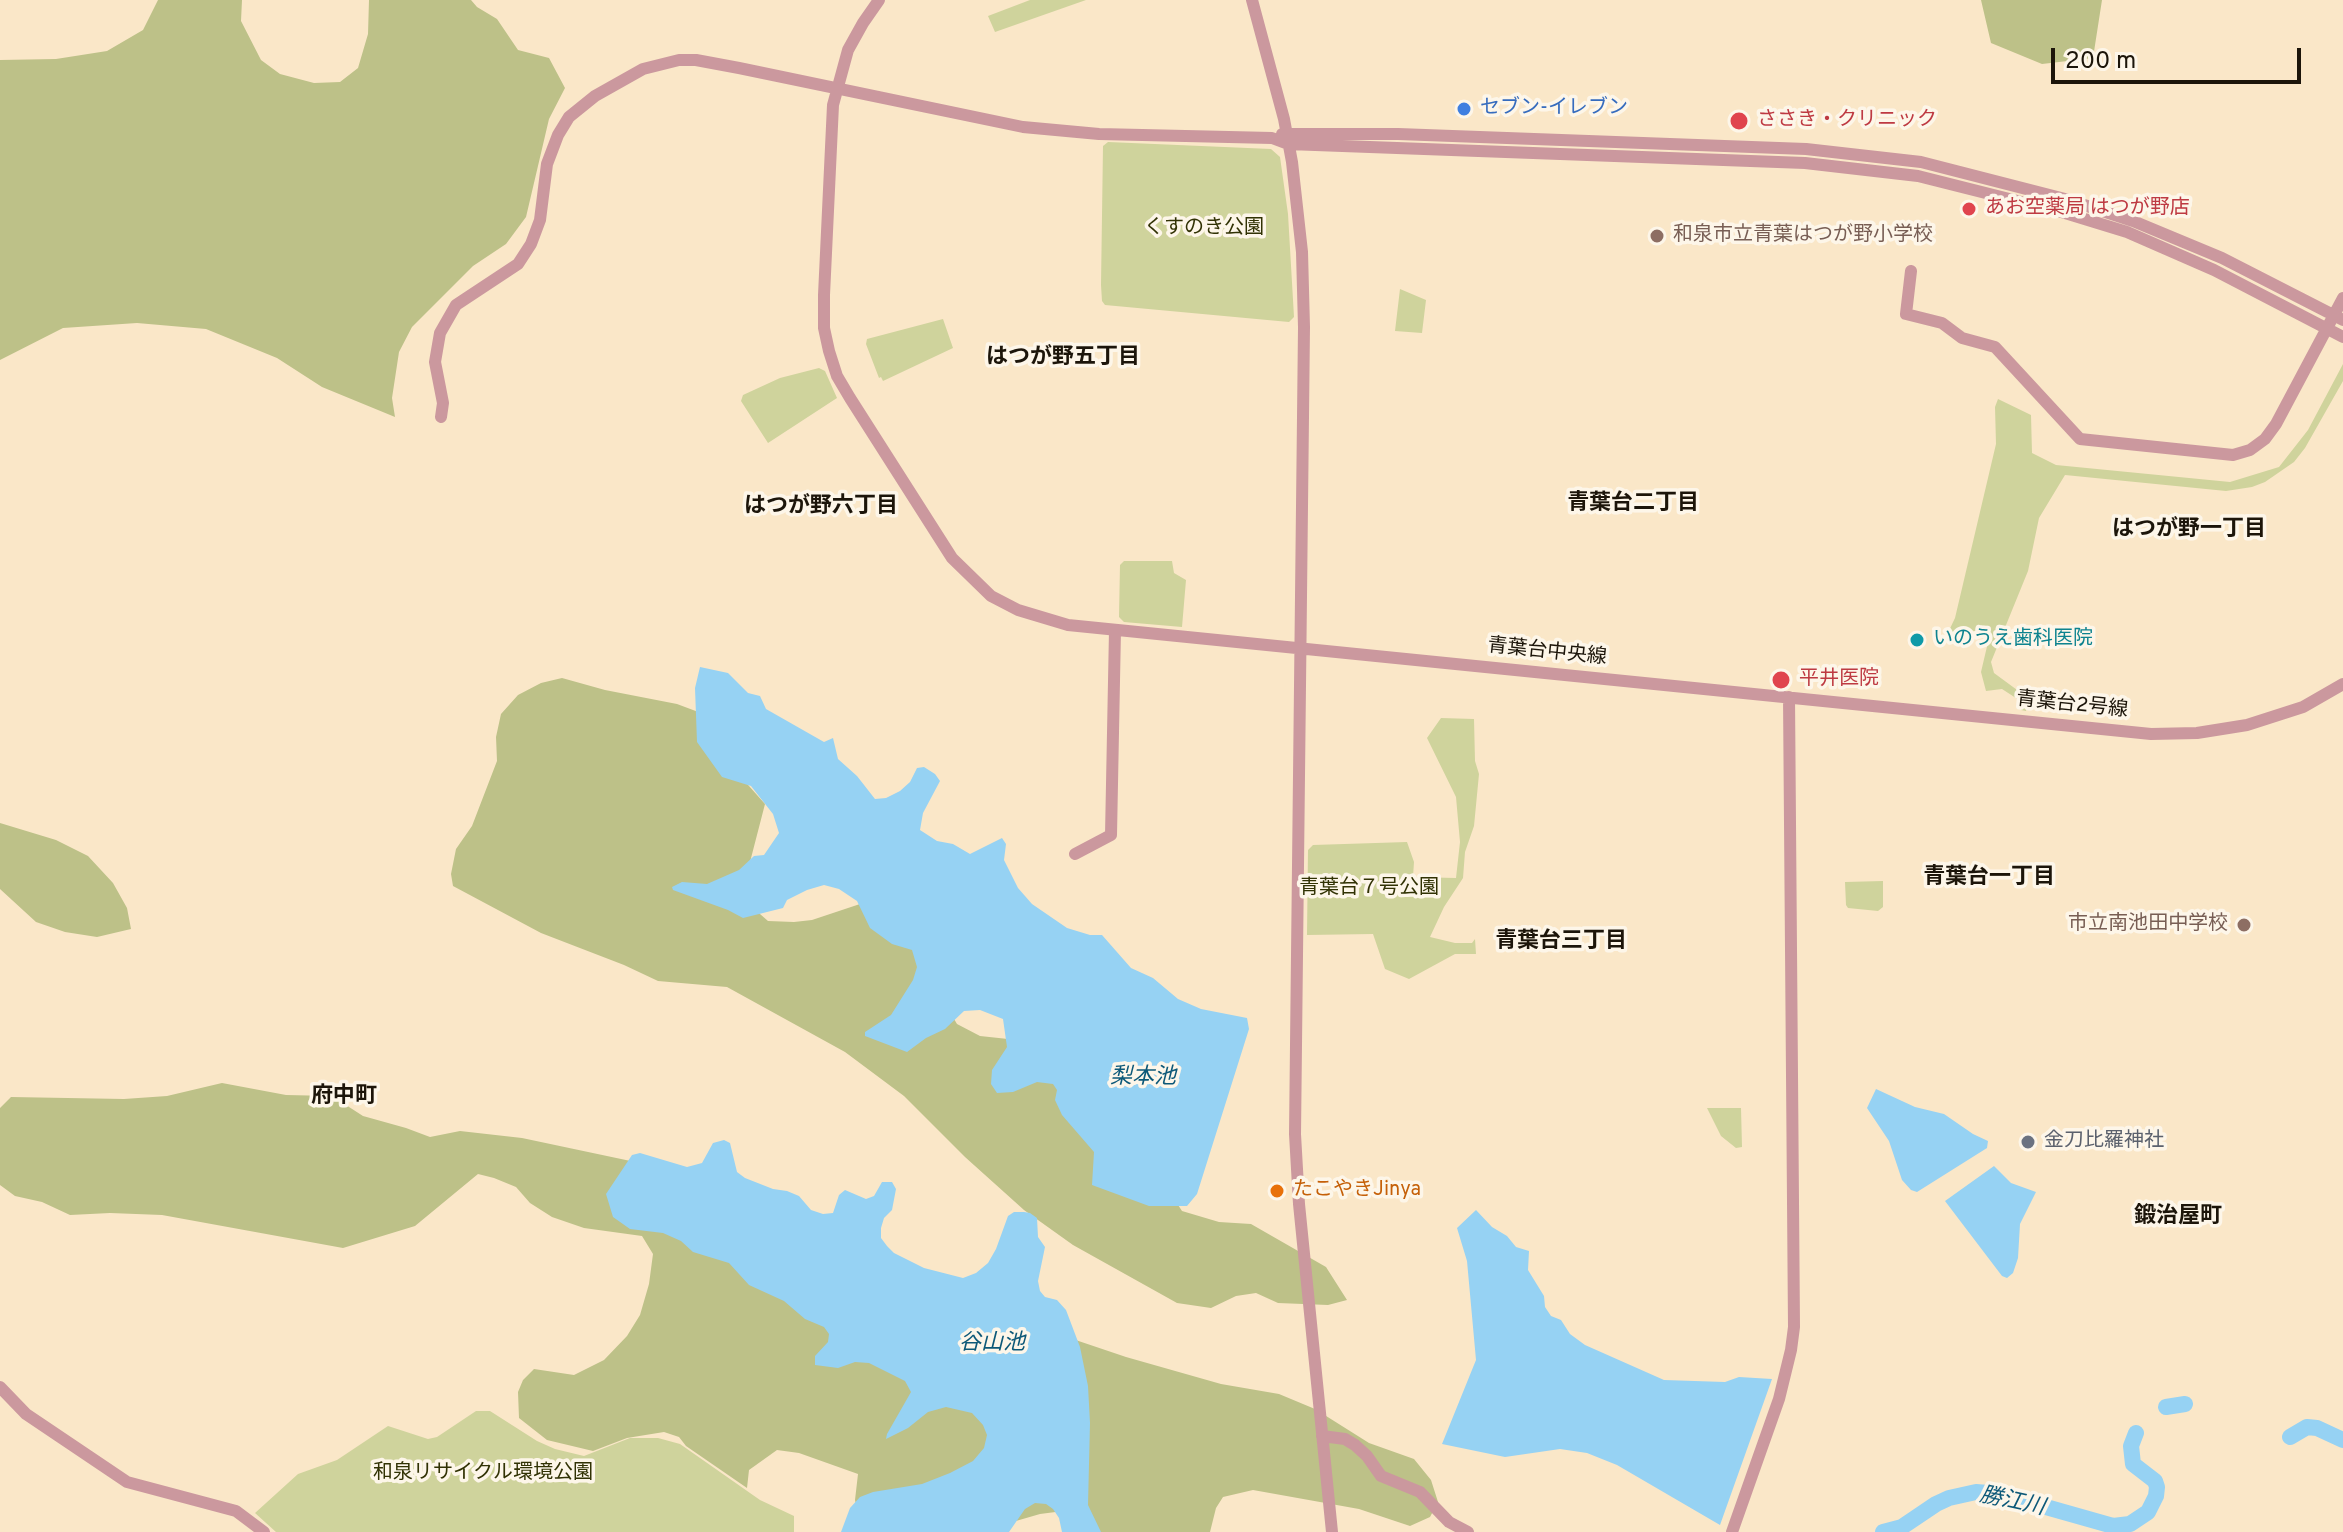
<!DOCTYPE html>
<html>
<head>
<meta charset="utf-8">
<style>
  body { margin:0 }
  #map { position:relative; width:2343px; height:1532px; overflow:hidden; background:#fae7c8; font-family:Overpass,sans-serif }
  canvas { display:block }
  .scale { position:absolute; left:2051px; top:48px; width:250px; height:36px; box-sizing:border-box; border:4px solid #1c150a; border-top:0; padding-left:10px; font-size:24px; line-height:28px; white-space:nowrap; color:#1c150a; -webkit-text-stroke:6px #fdf6e9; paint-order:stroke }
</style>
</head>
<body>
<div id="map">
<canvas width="2343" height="1532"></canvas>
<div class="scale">200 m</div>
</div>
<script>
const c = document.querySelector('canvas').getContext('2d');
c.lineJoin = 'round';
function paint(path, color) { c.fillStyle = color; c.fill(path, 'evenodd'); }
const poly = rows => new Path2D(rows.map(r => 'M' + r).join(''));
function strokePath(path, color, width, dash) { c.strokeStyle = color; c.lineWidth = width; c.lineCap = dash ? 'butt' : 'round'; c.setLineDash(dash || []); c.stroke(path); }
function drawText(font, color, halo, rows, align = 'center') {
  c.font = font + ' Overpass,"Noto Sans JP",sans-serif'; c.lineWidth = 7; c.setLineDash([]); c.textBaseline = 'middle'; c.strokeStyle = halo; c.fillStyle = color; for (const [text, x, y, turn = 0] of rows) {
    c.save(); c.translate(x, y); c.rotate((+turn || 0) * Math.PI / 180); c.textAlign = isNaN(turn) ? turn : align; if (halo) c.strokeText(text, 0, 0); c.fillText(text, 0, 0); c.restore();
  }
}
const green = poly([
  [1030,0,1086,0,995,32,988,16],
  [1108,142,1271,149,1280,157,1288,214,1294,317,1289,322,1105,305,1102,301,1101,285,1103,146],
  [1400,289,1426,300,1422,333,1395,331],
  [943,319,953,348,883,381,881,377,879,378,866,344,867,339],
  [2343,364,2343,381,2305,448,2294,462,2265,482,2252,487,2226,491,2065,475,2039,518,2028,571,1991,662,1994,673,2028,698,2026,711,2021,710,2022,702,2002,689,1986,691,1981,672,1989,638,1967,628,1964,641,1945,639,1955,618,1996,444,1995,407,1998,399,2031,415,2032,453,2056,465,2230,482,2279,467,2308,430],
  [819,368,825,371,837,398,768,443,741,401,743,395,780,378],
  [1124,561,1172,561,1174,573,1186,580,1182,627,1124,622,1119,617,1120,565],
  [1441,718,1474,719,1475,761,1479,774,1474,826,1465,852,1463,878,1444,907,1430,937,1455,943,1472,943,1475,939,1476,954,1455,954,1409,979,1385,969,1373,934,1307,935,1308,850,1313,845,1407,842,1414,862,1413,877,1456,878,1460,842,1456,797,1427,738],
  [1883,881,1883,907,1878,911,1848,908,1846,905,1845,882],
  [1707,1108,1741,1108,1742,1147,1736,1148,1721,1136],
  [476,1411,490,1411,537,1441,555,1449,584,1456,630,1438,658,1438,680,1444,760,1500,794,1516,794,1532,276,1532,255,1513,298,1474,337,1460,388,1426,428,1439,437,1437]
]);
const forest = poly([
  [158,0,242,0,241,21,261,60,280,74,314,83,340,82,358,68,368,34,369,0,471,0,477,7,497,19,518,50,549,58,565,88,549,119,526,217,506,244,473,266,412,327,399,352,392,398,395,417,322,387,277,358,206,329,137,323,63,328,0,360,0,60,56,59,107,51,143,30],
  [1981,0,2102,0,2093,58,2042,64,1991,43],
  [562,678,605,690,677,704,701,713,733,768,765,804,750,862,752,907,768,921,794,922,812,920,860,904,891,913,957,1024,980,1036,1008,1039,1080,1083,1167,1188,1182,1211,1219,1222,1251,1224,1326,1267,1347,1300,1328,1305,1278,1303,1256,1293,1236,1296,1211,1308,1177,1303,1073,1245,1024,1210,965,1157,904,1096,845,1052,727,987,658,981,624,965,541,933,453,886,451,874,456,849,472,826,497,761,496,737,501,714,518,695,541,683],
  [0,823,56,840,88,856,113,883,127,908,131,929,97,937,65,932,36,922,0,889],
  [222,1083,286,1095,332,1096,363,1116,406,1128,430,1137,460,1131,522,1138,640,1163,1037,1327,1126,1357,1221,1384,1279,1394,1315,1409,1369,1443,1414,1459,1431,1480,1438,1502,1430,1517,1410,1526,1359,1509,1253,1490,1223,1497,1216,1508,1210,1532,1089,1532,1071,1510,1040,1514,1009,1523,859,1519,855,1500,858,1474,799,1453,777,1450,749,1470,747,1488,686,1446,679,1437,664,1432,627,1438,593,1451,547,1440,519,1418,518,1392,523,1380,534,1369,574,1375,604,1360,627,1336,640,1315,649,1284,653,1254,642,1236,584,1228,552,1217,530,1203,516,1187,494,1178,478,1174,415,1226,343,1248,162,1215,110,1213,70,1215,42,1202,15,1196,0,1185,0,1108,11,1097,124,1099,167,1096]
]);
const water = poly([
  [700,667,728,673,748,693,760,696,766,709,824,742,833,738,838,759,857,776,875,799,886,798,900,791,910,782,917,768,924,767,935,774,940,781,923,813,920,830,937,841,953,844,970,854,1002,838,1006,844,1004,860,1018,888,1032,904,1067,928,1090,935,1102,935,1131,968,1153,978,1178,999,1201,1009,1247,1018,1249,1029,1197,1194,1187,1206,1149,1206,1092,1185,1094,1152,1062,1115,1055,1100,1057,1090,1053,1084,1037,1082,1013,1092,997,1093,991,1084,992,1070,1007,1047,1003,1019,980,1010,964,1011,945,1029,926,1038,907,1052,865,1036,865,1032,891,1015,913,980,917,967,912,950,892,944,870,928,857,901,839,889,824,885,807,890,787,900,783,908,743,918,728,910,673,890,672,887,682,882,707,884,739,870,754,856,764,855,779,833,773,814,751,786,722,777,697,742,695,688],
  [1876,1089,1915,1107,1944,1114,1973,1134,1988,1141,1987,1148,1917,1192,1911,1190,1902,1180,1889,1141,1867,1108],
  [724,1140,730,1143,737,1172,745,1178,773,1189,787,1191,799,1196,811,1210,823,1214,833,1213,839,1195,845,1190,866,1199,874,1196,882,1182,892,1182,896,1189,892,1210,884,1218,881,1228,881,1238,887,1246,894,1253,924,1268,963,1278,976,1273,988,1263,996,1249,1008,1216,1014,1212,1024,1212,1030,1213,1037,1218,1038,1237,1045,1247,1038,1281,1040,1291,1045,1297,1057,1300,1066,1310,1080,1347,1088,1386,1090,1423,1088,1505,1101,1532,1062,1532,1059,1518,1053,1509,1046,1504,1035,1503,1025,1509,1009,1532,841,1532,850,1508,860,1497,873,1492,922,1484,950,1473,973,1461,984,1448,987,1435,983,1425,972,1413,946,1407,928,1412,908,1428,886,1439,887,1434,911,1392,905,1381,869,1363,855,1362,838,1368,815,1365,815,1356,828,1342,829,1334,824,1327,805,1319,784,1301,749,1285,729,1263,693,1252,681,1241,663,1233,630,1229,613,1217,606,1194,632,1155,640,1153,687,1167,702,1163,713,1143],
  [1994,1166,2011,1183,2036,1192,2020,1224,2018,1258,2013,1273,2007,1278,2002,1276,1945,1201],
  [1476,1210,1492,1227,1507,1236,1516,1247,1529,1251,1528,1270,1544,1296,1545,1307,1551,1316,1561,1320,1570,1334,1585,1345,1664,1380,1725,1382,1739,1377,1772,1379,1720,1525,1617,1465,1587,1453,1560,1449,1505,1457,1442,1444,1476,1360,1467,1261,1457,1228]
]);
const river = poly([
  [2166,1407,2185,1404],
  [2290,1437,2307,1427,2317,1428,2343,1440],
  [1883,1532,1902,1527,1936,1504,1949,1498,1976,1492,2000,1494,2113,1526,2130,1524,2148,1512,2156,1496,2157,1487,2155,1481,2133,1464,2131,1446,2136,1433]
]);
const minor = poly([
  [879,0,863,23,848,50,833,105,824,295,824,328,829,351,837,376,850,398,952,558,991,596,1018,610,1068,625,2151,734,2197,733,2247,725,2303,707,2343,684],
  [1252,0,1284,119,1292,162,1302,252,1304,327,1295,1134,1299,1204,1332,1532],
  [1282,134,1398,134,1806,149,1921,162,2069,200,2133,221,2222,258,2343,320],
  [1911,271,1906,314,1942,323,1962,338,1995,347,2080,439,2233,455,2250,450,2265,439,2276,424,2343,298],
  [441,417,443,403,435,362,440,333,456,305,518,264,531,244,540,220,547,164,558,135,569,117,595,96,643,69,679,60,696,60,739,68,1023,127,1099,134,1272,138,1288,144,1805,163,1918,176,2065,213,2127,232,2214,270,2343,337],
  [1075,854,1111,835,1115,630],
  [0,1387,26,1414,127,1482,236,1511,264,1532],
  [1322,1436,1345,1439,1355,1445,1367,1456,1381,1476,1420,1492,1449,1522,1468,1532],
  [1732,1532,1779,1399,1791,1350,1794,1327,1789,697]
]);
const markers = [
  [1464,109,8,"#3f7fe0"],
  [1739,121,10,"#e0444e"],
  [1969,209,8,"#e0444e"],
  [1657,236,8,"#8d6e63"],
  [1917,640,8,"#0f9aa8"],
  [1781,680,10,"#e0444e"],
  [2244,925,8,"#8d6e63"],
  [2028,1142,8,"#6b7280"],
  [1277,1191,8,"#e8710a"]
];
const shopNames = [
  ["セブン-イレブン",1480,109]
];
const healthNames = [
  ["ささき・クリニック",1757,121],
  ["あお空薬局 はつが野店",1985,209],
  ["平井医院",1799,680]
];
const parkNames = [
  ["くすのき公園",1204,229],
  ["青葉台７号公園",1369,889],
  ["和泉リサイクル環境公園",483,1474]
];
const educationNames = [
  ["和泉市立青葉はつが野小学校",1673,236],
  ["市立南池田中学校",2228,925,"right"]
];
const cultureNames = [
  ["いのうえ歯科医院",1933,640]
];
const streetNames = [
  ["青葉台中央線",1547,653,6],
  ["青葉台2号線",2072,706,6]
];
const worshipNames = [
  ["金刀比羅神社",2044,1142]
];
const foodNames = [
  ["たこやきJinya",1293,1191]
];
const neighbourhoodNames = [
  ["はつが野五丁目",1063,359],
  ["青葉台二丁目",1633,505],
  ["はつが野六丁目",821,508],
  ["はつが野一丁目",2189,531],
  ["青葉台一丁目",1989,879],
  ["青葉台三丁目",1561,943],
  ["府中町",344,1098],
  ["鍛治屋町",2178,1218]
];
const waterNames = [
  ["梨本池",1143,1079],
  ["谷山池",992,1345],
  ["勝江川",2012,1503,12]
];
paint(green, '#cfd39c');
paint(forest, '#bdc188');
paint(water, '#96d2f3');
strokePath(river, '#96d2f3', 16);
strokePath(minor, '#cb989e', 12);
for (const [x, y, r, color] of markers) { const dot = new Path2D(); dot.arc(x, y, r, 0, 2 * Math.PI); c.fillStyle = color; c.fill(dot); strokePath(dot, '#fdf6e9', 3); }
drawText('20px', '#366cbe', '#fdf6e9', shopNames, 'left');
drawText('20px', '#be3a42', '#fdf6e9', healthNames, 'left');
drawText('20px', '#313204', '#fdf6e9', parkNames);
drawText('20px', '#785e54', '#fdf6e9', educationNames, 'left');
drawText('20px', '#0d838f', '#fdf6e9', cultureNames, 'left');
drawText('20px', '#1c150a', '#fdf6e9', streetNames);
drawText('20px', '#5b616d', '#fdf6e9', worshipNames, 'left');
drawText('20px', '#c56008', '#fdf6e9', foodNames, 'left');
drawText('bold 22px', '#1c150a', '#fdf6e9', neighbourhoodNames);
drawText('italic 22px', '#0c5878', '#fdf6e9', waterNames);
</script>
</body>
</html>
